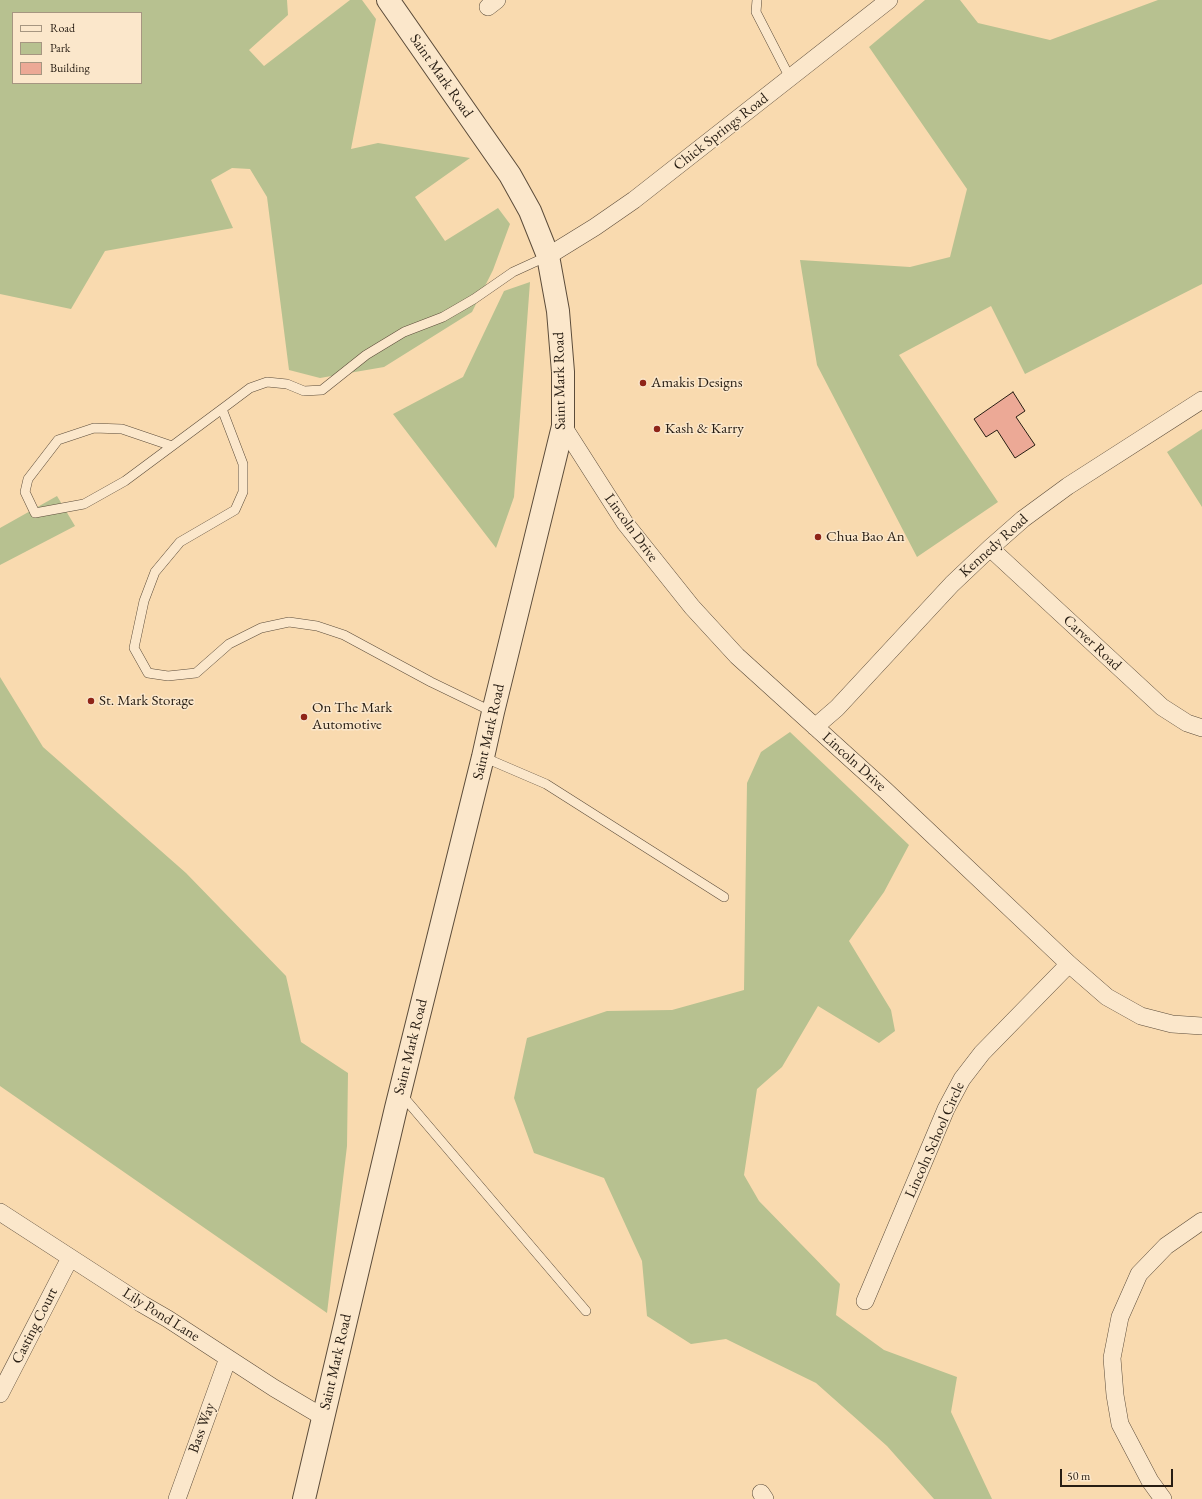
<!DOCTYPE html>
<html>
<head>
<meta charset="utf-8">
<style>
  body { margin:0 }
  #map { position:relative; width:1202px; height:1499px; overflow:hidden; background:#f9daaf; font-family:"EB Garamond",serif }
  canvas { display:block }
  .legend { position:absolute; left:12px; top:12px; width:130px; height:72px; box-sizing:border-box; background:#fbe7cb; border:1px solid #a69681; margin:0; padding:5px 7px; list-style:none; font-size:12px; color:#271d13 }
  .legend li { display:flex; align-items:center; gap:8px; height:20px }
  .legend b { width:20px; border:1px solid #a69681 }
  .scale { position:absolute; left:1060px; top:1469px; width:113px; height:18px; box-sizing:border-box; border:2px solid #271d13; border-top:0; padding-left:5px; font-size:12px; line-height:14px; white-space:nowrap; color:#271d13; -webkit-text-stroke:3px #fbe7cb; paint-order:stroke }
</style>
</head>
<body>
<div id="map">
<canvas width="1202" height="1499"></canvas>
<ul class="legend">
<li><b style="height:5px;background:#fbe7cb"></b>Road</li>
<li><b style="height:11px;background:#b7c190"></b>Park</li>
<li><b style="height:11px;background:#eca996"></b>Building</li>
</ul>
<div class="scale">50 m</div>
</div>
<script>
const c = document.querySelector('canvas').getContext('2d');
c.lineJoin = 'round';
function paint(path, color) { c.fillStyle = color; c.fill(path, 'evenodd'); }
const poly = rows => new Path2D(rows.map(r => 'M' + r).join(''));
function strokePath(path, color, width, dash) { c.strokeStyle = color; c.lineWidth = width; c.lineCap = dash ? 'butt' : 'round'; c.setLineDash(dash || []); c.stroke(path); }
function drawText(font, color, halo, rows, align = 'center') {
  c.font = font + ' "EB Garamond",serif'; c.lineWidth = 3; c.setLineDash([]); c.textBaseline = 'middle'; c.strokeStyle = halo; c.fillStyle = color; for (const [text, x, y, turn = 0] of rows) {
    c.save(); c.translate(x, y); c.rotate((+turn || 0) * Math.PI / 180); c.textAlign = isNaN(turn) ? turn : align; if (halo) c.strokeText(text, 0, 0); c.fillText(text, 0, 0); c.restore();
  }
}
const green = poly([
  [0,0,287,0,288,15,249,50,264,66,350,0,362,0,376,19,351,149,378,143,470,158,415,197,445,241,498,208,510,224,493,270,472,312,384,367,320,378,289,370,267,197,250,169,232,168,211,180,233,228,105,251,71,309,0,294],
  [13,13,141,13,141,83,13,83],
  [925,0,960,0,978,23,1050,40,1158,0,1202,0,1202,284,1025,374,991,306,899,355,998,502,917,557,817,365,800,260,910,267,950,257,967,189,869,47],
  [530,282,514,497,496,548,393,414,463,377,504,291],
  [1202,429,1202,507,1167,452],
  [57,496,75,526,0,565,0,528],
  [0,677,43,747,186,873,286,976,301,1042,348,1073,347,1146,327,1313,0,1086],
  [790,732,909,845,884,892,849,941,891,1010,895,1031,879,1043,818,1006,782,1067,757,1089,744,1175,759,1201,840,1284,836,1315,884,1350,957,1377,951,1412,992,1499,934,1499,887,1446,816,1383,726,1339,691,1344,647,1316,642,1261,604,1178,534,1153,514,1098,527,1038,607,1011,672,1010,744,990,747,783,761,752]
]);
const building = poly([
  [1013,392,1025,411,1016,417,1035,445,1015,458,997,430,986,437,974,419,1013,392]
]);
const service = poly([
  [757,0,756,12,790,78],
  [222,409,243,464,243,492,235,510,180,542,155,572,144,601,134,648,148,673,168,676,196,673,229,644,261,628,289,622,317,626,344,635,431,682,493,712],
  [172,446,122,429,94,428,58,440,28,479,25,492,35,513,84,504,125,481,226,406,250,388,267,382,287,384,304,391,322,390,366,355,404,332,443,317,474,299,513,272,548,256],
  [483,757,546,784,724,897],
  [401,1094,586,1311]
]);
const minor = poly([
  [488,7,497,0],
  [548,256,595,227,634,200,889,0],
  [563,426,625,523,692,607,737,656,885,790,1069,964,1107,997,1141,1016,1172,1024,1202,1026],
  [990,548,1162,707,1187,723,1202,728],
  [815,727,837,708,952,584,990,548,1023,519,1068,486,1202,400],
  [0,1212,142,1304,168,1319,274,1388,323,1417],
  [865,1301,946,1109,962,1079,982,1053,1069,964],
  [0,1394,70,1258],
  [761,1493,765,1499],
  [177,1499,228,1358],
  [1163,1499,1150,1481,1120,1424,1115,1395,1112,1358,1120,1317,1139,1274,1166,1246,1202,1221]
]);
const tertiary = poly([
  [304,1499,396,1108,483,757,493,712,563,426,563,372,558,311,548,256,530,211,510,175,388,0]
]);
const markers = [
  [643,383,4,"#8f2418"],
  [657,429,4,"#8f2418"],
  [818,537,4,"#8f2418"],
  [91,701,4,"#8f2418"],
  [304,717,4,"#8f2418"]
];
const streetNames = [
  ["Saint Mark Road",441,76,55],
  ["Chick Springs Road",721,132,-38],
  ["Saint Mark Road",560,381,-91],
  ["Lincoln Drive",631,528,54],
  ["Kennedy Road",994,546,-42],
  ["Carver Road",1092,643,43],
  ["Saint Mark Road",489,732,-77],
  ["Lincoln Drive",854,762,42],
  ["Saint Mark Road",411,1047,-76],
  ["Lincoln School Circle",935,1140,-66],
  ["Lily Pond Lane",161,1315,32],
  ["Casting Court",35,1326,-63],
  ["Saint Mark Road",336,1362,-77],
  ["Bass Way",202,1428,-70]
];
const poiNames = [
  ["Amakis Designs",651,383],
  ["Kash & Karry",665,429],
  ["Chua Bao An",826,537],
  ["St. Mark Storage",99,701],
  ["On The Mark",312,708],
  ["Automotive",312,725]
];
paint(green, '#b7c190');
paint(building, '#eca996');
strokePath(building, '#271d13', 1);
strokePath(service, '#5c4c3a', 10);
strokePath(minor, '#5c4c3a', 18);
strokePath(tertiary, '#5c4c3a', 24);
strokePath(service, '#fbe7cb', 9);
strokePath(minor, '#fbe7cb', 17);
strokePath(tertiary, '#fbe7cb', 22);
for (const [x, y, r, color] of markers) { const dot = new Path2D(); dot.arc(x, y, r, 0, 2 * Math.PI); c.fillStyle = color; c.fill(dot); strokePath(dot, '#fbe7cb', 1.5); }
drawText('15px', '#271d13', '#fbe7cb', streetNames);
drawText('15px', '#271d13', '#fbe7cb', poiNames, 'left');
</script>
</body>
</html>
